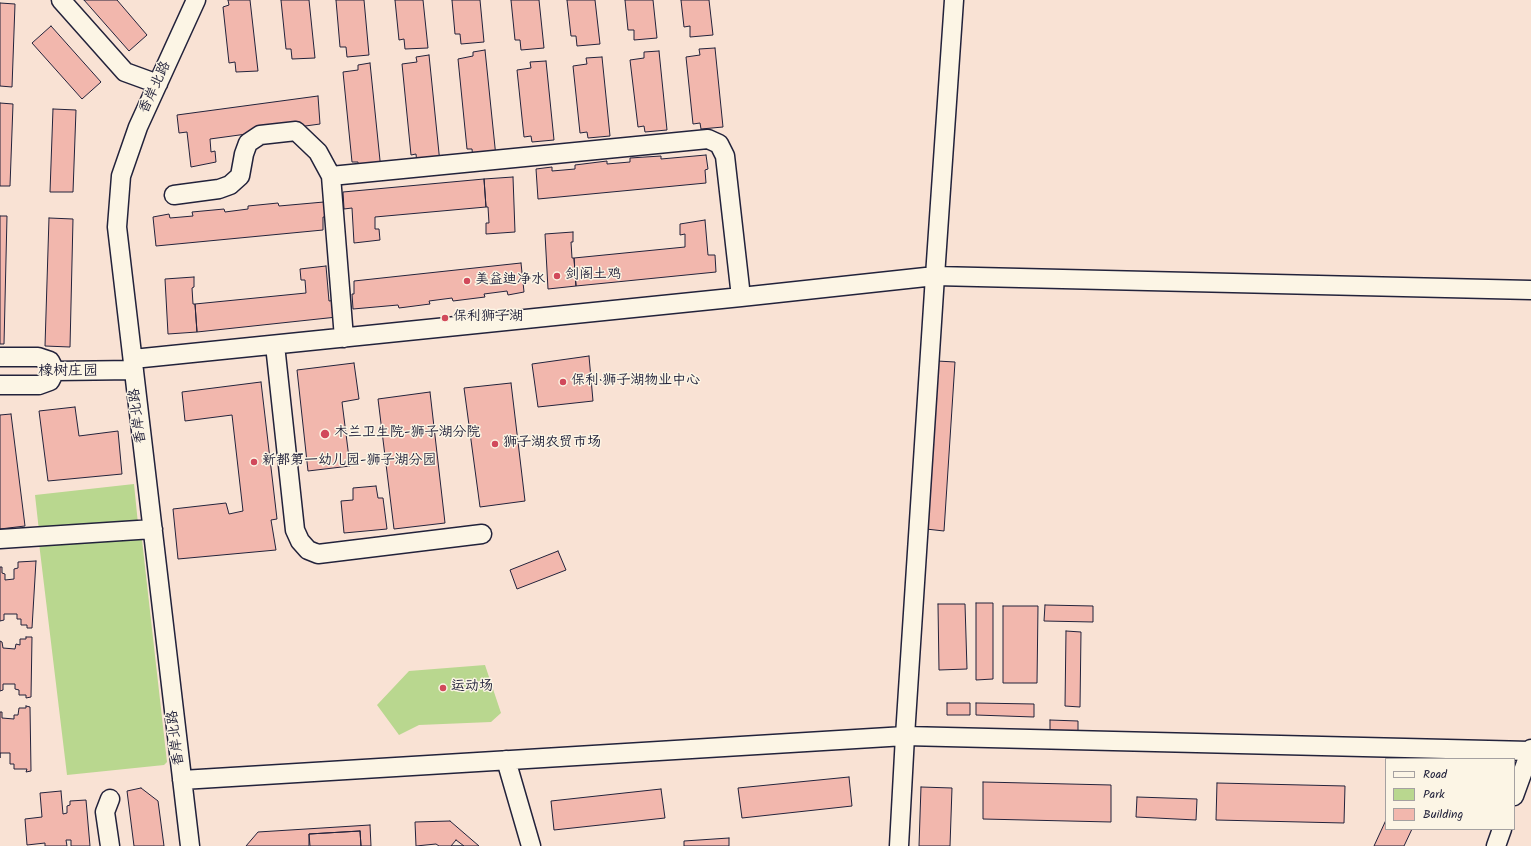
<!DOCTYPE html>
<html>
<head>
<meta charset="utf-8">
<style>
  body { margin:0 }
  #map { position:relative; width:1531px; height:846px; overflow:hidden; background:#f9e2d4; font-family:Kalam,sans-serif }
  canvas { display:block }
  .legend { position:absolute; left:1385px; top:758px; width:130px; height:72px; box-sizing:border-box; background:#fcf5e5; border:1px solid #a5a1a1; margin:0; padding:5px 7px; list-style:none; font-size:12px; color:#22223b }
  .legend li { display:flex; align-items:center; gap:8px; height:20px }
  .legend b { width:20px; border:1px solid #a5a1a1 }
</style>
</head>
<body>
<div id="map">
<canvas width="1531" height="846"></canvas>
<ul class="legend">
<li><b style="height:5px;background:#fcf5e5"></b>Road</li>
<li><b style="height:11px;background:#b9d78f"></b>Park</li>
<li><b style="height:11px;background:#f2b7ad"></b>Building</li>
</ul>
</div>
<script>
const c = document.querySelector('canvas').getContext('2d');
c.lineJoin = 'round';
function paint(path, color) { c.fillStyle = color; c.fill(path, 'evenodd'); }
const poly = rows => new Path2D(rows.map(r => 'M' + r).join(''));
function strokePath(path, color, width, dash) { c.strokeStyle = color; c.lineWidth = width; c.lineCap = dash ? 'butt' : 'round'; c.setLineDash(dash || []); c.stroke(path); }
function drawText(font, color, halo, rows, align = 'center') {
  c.font = font + ' Kalam,"LXGW WenKai TC",sans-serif'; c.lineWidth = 3; c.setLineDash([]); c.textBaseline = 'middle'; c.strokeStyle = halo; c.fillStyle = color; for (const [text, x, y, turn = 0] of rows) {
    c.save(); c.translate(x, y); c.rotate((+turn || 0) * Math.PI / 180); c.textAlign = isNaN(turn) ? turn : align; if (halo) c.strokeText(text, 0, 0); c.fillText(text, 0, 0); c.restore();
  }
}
const green = poly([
  [134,484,138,524,39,531,35,495],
  [138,536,142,540,167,762,164,765,67,775,39,543],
  [485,665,501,713,491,722,419,725,399,735,377,705,409,671]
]);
const building = poly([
  [84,0,117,0,147,35,129,51,84,0],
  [228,0,250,0,258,71,236,72,235,62,229,63,223,7,229,5,228,0],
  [281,0,309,0,315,58,292,59,291,49,286,49,281,0],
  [336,0,364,0,369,55,347,57,346,47,340,47,336,0],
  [395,0,423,0,428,48,405,49,404,39,399,40,395,0],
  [452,0,480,0,484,42,461,44,460,34,455,34,452,0],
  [511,0,539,0,544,48,521,50,520,40,515,40,511,0],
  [567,0,595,0,600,44,577,46,576,36,571,36,567,0],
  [625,0,653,0,657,38,634,40,634,30,628,30,625,0],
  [681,0,709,0,713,35,690,37,690,26,684,27,681,0],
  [0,3,15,4,12,87,0,86,0,3],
  [51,26,101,82,82,99,32,43,51,26],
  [715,48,723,127,701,129,700,123,693,124,686,57,700,55,699,49,715,48],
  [485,50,496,157,473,159,472,149,467,149,458,59,473,56,473,52,485,50],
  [659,51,667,130,645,132,644,126,638,127,630,60,644,58,644,52,659,51],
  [429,55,440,163,417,164,416,154,411,155,402,64,417,62,416,57,429,55],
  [602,57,610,136,588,138,587,132,580,133,573,66,587,64,586,58,602,57],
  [546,61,554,140,532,142,531,136,524,137,517,70,531,68,530,62,546,61],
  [370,63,381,170,359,172,358,162,352,162,343,72,358,70,358,65,370,63],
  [318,96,320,124,210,139,211,152,215,151,216,162,191,167,187,132,179,133,177,115,318,96],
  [0,103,13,104,10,186,0,186,0,103],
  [53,109,76,110,73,192,50,192,53,109],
  [706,155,708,169,705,170,706,183,538,199,536,169,552,167,552,171,575,169,575,165,607,161,607,164,630,162,630,158,661,156,661,159,706,155],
  [513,177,515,232,486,234,486,223,489,223,488,207,486,207,484,179,513,177],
  [484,179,486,207,375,217,375,229,379,229,380,240,354,243,352,208,344,209,343,192,484,179],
  [324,202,325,217,323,217,323,230,156,246,153,217,169,214,170,218,193,216,192,212,224,209,225,212,248,209,248,206,278,203,279,206,324,202],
  [0,216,7,216,4,344,0,344,0,216],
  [49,218,73,219,70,347,45,346,49,218],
  [705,220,708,255,715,255,716,272,576,286,574,258,685,247,685,234,680,235,680,224,705,220],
  [573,232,573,242,571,242,572,258,574,258,576,286,548,289,545,234,573,232],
  [521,263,524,292,508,295,507,291,484,294,485,297,453,301,452,298,429,301,430,304,399,308,398,305,353,309,352,294,354,294,354,281,521,263],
  [326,266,329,301,336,300,337,317,197,332,195,304,306,293,305,280,301,280,300,269,326,266],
  [194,277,194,287,192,288,193,304,195,304,197,332,168,334,165,279,194,277],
  [589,356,593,401,538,407,532,364,589,356],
  [937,361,955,362,944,531,926,529,937,361],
  [354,363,359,399,342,402,350,466,308,471,297,370,354,363],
  [261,382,277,519,271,520,276,550,178,559,173,509,226,503,229,514,243,511,232,415,185,421,182,392,261,382],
  [511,383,525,501,480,507,464,388,511,383],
  [430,392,445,523,394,529,378,399,430,392],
  [75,407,79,436,118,431,122,474,48,481,39,411,75,407],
  [11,414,25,526,0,529,0,415,11,414],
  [376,486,378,498,383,498,387,529,344,533,341,501,353,500,353,488,376,486],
  [558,551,566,570,517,589,510,570,558,551],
  [36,561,32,628,27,628,27,625,21,625,21,619,17,619,17,614,4,614,4,620,0,621,0,567,2,567,2,573,5,574,5,580,14,579,14,569,18,568,18,562,36,561],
  [976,603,993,603,993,679,976,680,976,603],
  [938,604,965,604,967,669,939,670,938,604],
  [1045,605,1093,606,1093,622,1044,621,1045,605],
  [1003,606,1038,606,1037,683,1003,683,1003,606],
  [1066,631,1081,632,1080,707,1065,706,1066,631],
  [26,637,32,637,31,697,26,698,26,695,19,695,19,690,15,689,15,684,3,684,3,690,0,691,0,641,2,642,3,648,15,649,16,644,20,645,20,639,26,639,26,637],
  [947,703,970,703,970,715,947,715,947,703],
  [976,703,1034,704,1034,717,976,715,976,703],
  [26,706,30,707,31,771,26,772,27,769,14,769,14,764,10,764,10,753,0,753,0,758,0,712,2,712,2,718,14,719,14,715,18,715,19,708,26,708,26,706],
  [1050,720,1078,721,1078,733,1050,731,1050,720],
  [849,777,852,806,742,818,738,788,849,777],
  [983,782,1111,785,1111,822,983,819,983,782],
  [1217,783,1345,786,1344,823,1216,820,1217,783],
  [921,787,952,788,950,846,919,846,921,787],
  [141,788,158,801,164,846,134,846,127,791,141,788],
  [661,789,665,818,554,830,551,801,661,789],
  [61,791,63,814,67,813,67,806,70,805,70,801,86,800,90,846,71,846,71,840,66,840,67,846,45,846,45,843,27,845,25,819,42,817,40,793,61,791],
  [1137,797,1197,799,1196,820,1136,817,1137,797],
  [1386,820,1386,829,1412,829,1404,846,1374,846,1386,820],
  [450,821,479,846,439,846,436,844,416,846,415,822,450,821],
  [370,825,371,846,361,846,360,831,309,834,309,846,246,846,258,832,370,825],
  [360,831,361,846,310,846,309,834,360,831],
  [729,838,729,846,684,846,684,841,729,838],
  [456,840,464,846,451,846,456,840]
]);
const minor = poly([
  [61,0,125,72,158,84],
  [331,176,708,139,719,144,725,156,741,297],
  [174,195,219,189,230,185,240,176,244,154,248,143,260,135,296,131,318,152,331,176,344,338],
  [275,345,295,530,300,541,308,550,318,554,482,534],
  [0,357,38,357,50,361,55,371],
  [133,359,741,297,935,276,1531,290],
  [55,371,134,370],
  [0,385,39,385,50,381,55,371],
  [0,539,153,529],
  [506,760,531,846],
  [182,780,905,736,1530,751],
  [1514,796,1531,749],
  [110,846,105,812,110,799],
  [190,846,117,227,121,176,138,127,196,0],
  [899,846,905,736,935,276,954,0],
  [1496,846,1502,829]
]);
const markers = [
  [557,276,4,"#d1495b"],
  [467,281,4,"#d1495b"],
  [445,318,4,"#d1495b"],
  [563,382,4,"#d1495b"],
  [325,434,5,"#d1495b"],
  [495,444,4,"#d1495b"],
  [254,462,4,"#d1495b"],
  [443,688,4,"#d1495b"]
];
const streetNames = [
  ["香岸北路",156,88,-65],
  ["香岸北路",139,416,-97],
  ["香岸北路",177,738,-97]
];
const poiNames = [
  ["剑阁土鸡",565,276],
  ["美益迪净水",475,281],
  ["保利狮子湖",453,318],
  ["保利·狮子湖物业中心",571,382],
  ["木兰卫生院-狮子湖分院",334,434],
  ["狮子湖农贸市场",503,444],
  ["新都第一幼儿园-狮子湖分园",262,462],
  ["运动场",451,688]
];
const neighbourhoodNames = [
  ["橡树庄园",68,372]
];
paint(green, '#b9d78f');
paint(building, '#f2b7ad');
strokePath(building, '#22223b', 1);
strokePath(minor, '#22223b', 21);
strokePath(minor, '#fcf5e5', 18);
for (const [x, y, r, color] of markers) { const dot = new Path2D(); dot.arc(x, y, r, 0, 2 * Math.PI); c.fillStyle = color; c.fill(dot); strokePath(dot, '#fcf5e5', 1.5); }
drawText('14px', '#22223b', '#fcf5e5', streetNames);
drawText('14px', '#22223b', '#fcf5e5', poiNames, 'left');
drawText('15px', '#22223b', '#fcf5e5', neighbourhoodNames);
</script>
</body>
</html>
